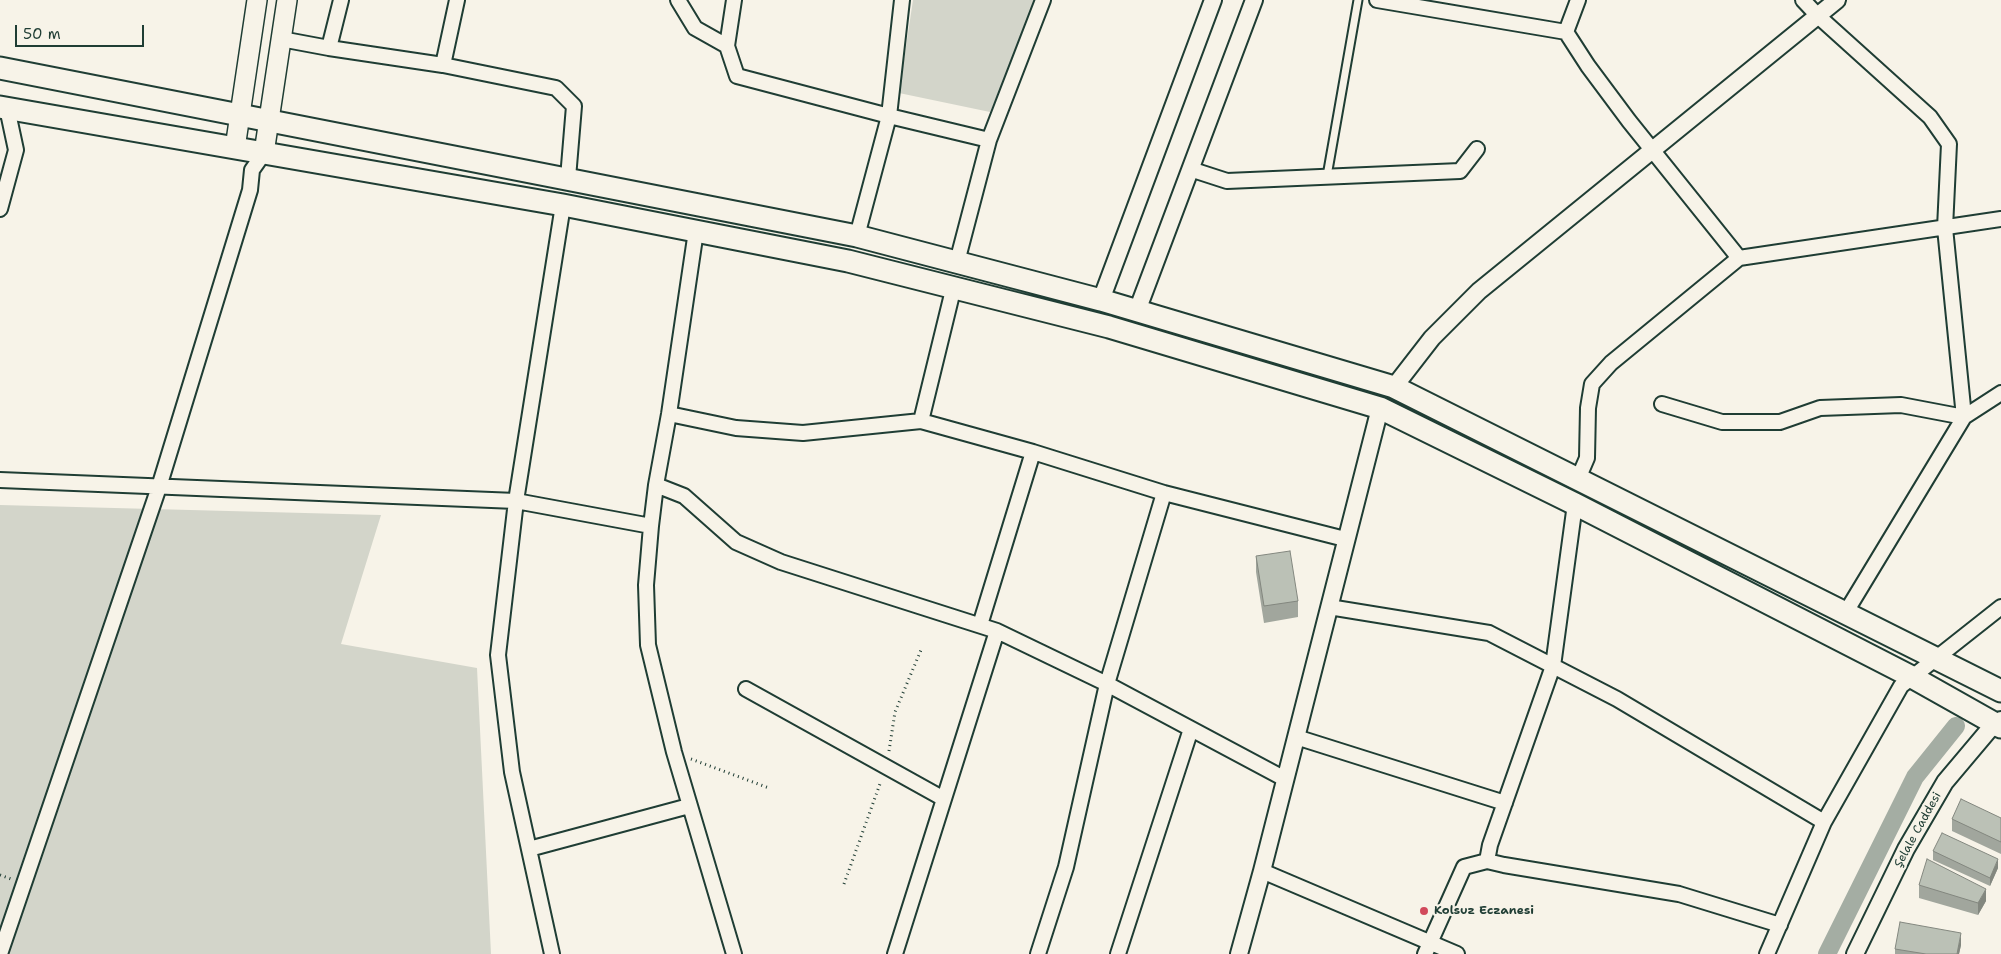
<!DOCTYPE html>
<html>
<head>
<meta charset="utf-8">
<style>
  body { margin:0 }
  #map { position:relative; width:2001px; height:954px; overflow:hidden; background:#f7f3e8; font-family:"Shantell Sans",sans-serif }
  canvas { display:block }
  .scale { position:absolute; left:15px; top:25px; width:129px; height:22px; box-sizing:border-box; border:2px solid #1f3d34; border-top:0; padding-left:6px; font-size:15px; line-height:18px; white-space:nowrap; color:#1f3d34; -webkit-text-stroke:4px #f7f3e8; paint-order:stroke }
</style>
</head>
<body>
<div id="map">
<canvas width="2001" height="954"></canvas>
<div class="scale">50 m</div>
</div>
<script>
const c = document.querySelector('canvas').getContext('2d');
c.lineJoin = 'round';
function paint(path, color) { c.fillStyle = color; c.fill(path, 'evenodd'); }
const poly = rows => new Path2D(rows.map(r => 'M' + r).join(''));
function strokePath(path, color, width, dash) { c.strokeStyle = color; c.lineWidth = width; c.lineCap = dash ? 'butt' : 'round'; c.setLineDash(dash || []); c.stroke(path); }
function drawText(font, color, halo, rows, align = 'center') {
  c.font = font + ' "Shantell Sans",sans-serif'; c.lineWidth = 4.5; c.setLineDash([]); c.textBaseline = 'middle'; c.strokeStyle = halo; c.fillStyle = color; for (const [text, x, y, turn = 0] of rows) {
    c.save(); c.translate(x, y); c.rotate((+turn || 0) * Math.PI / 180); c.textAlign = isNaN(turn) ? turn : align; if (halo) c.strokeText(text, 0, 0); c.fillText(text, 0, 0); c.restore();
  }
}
const green = poly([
  [913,0,1038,0,990,112,899,93],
  [0,505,381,515,341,644,477,668,491,954,0,954]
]);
const canal = poly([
  [1827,954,1915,777,1956,726]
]);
const path = poly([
  [889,751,895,712,921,650],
  [691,759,769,788],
  [0,875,11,879],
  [844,884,881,781]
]);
const service = poly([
  [1327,176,1358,0]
]);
const minor = poly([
  [678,0,695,28,727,46],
  [734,0,727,46,737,76,889,116,857,236],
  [902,0,889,116,989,140],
  [1377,0,1566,32],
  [1578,0,1566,32,1588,66,1629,121,1739,258,2001,219],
  [281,39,329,48,443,65,556,88,574,106,568,178],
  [329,48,341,0],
  [443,65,457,0],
  [1190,169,1227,181,1460,171,1477,149],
  [0,209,16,150,7,108],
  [696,231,669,414,656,485,684,496,736,542,781,562,997,631,1107,684,1285,779],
  [957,262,989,140,1043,0],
  [1662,404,1722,422,1780,422,1820,408,1901,405,1964,417,1945,228,1949,144,1930,117,1818,16,1803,0],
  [669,414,736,428,803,433,921,421,1033,452,1164,493,1345,539],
  [921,421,954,286],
  [1578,479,1587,458,1588,408,1592,384,1611,363,1739,258],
  [0,480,516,501,651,526],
  [656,485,651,526,646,585,648,645,674,752,734,954],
  [1329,607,1489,633,1617,699,1824,822],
  [1846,612,1964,417,2001,393],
  [980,625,1033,452],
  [746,689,944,799],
  [1296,737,1505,803],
  [529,849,689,806],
  [1487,861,1504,865,1679,894,1780,925],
  [1262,871,1457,954],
  [0,954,159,487,250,190,252,170,264,153],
  [552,954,512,772,498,655,516,501,563,205],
  [895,954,997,631],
  [1038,954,1066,867,1107,684,1164,493],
  [1118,954,1191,729],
  [1425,954,1464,867,1487,861,1490,845,1553,666,1575,504],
  [1767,954,1824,822,1901,686,2001,607]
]);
const tertiary = poly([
  [1101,300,1213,0],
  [1137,311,1254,0],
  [1394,387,1432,338,1479,291,1837,0],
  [1239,954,1262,871,1380,408],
  [1855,954,1906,849,1945,782,1988,731,2001,720]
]);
const secondary = poly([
  [235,148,257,0],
  [264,153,287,0]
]);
const primary = poly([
  [0,68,857,236,1101,300,1394,387,2001,691],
  [0,107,563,205,848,261,1109,327,1380,408,1575,504,1912,677,2001,727]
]);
const wall = poly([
  [1256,556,1298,601,1298,617,1264,623,1256,572],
  [2001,818,2001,854,1952,831,1952,819],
  [1933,851,1998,868,1990,886,1933,860],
  [1919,885,1986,901,1978,915,1919,898],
  [1961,945,1959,954,1895,954,1895,949]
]);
const shadedWall = poly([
  [1998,859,1998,868,1990,886,1990,878],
  [1986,889,1986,901,1978,915,1978,903],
  [1961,933,1961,945,1959,954,1957,954]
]);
const building = poly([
  [1290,551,1298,601,1264,606,1256,556,1290,551],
  [1961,799,2001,818,2001,842,1952,819,1961,799],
  [1942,833,1998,859,1990,878,1933,851,1942,833],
  [1927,859,1986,889,1978,903,1919,885,1927,859],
  [1900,922,1961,933,1957,954,1926,954,1895,949,1900,922]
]);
const markers = [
  [1424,911,5,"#d1495b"]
];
const streetNames = [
  ["Şelale Caddesi",1918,830,-61]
];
const poiNames = [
  ["Kolsuz Eczanesi",1434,911]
];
paint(green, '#d3d5ca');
strokePath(canal, '#a4ada3', 18);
strokePath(service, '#1f3d34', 11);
strokePath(minor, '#1f3d34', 18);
strokePath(tertiary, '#1f3d34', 20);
strokePath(secondary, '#1f3d34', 22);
strokePath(primary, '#1f3d34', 25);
strokePath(path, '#1f3d34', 3, [1, 4]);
strokePath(service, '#f7f3e8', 7);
strokePath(minor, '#f7f3e8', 14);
strokePath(tertiary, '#f7f3e8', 16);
strokePath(secondary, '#f7f3e8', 19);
strokePath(primary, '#f7f3e8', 21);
paint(wall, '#a1a69d');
paint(shadedWall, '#83877f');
paint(building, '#bbc1b6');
strokePath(building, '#83877f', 1);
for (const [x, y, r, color] of markers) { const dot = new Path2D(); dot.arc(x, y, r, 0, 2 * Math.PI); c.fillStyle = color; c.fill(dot); strokePath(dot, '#f7f3e8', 2); }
drawText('12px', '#1f3d34', '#f7f3e8', streetNames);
drawText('bold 12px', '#1f3d34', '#f7f3e8', poiNames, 'left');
</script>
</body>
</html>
